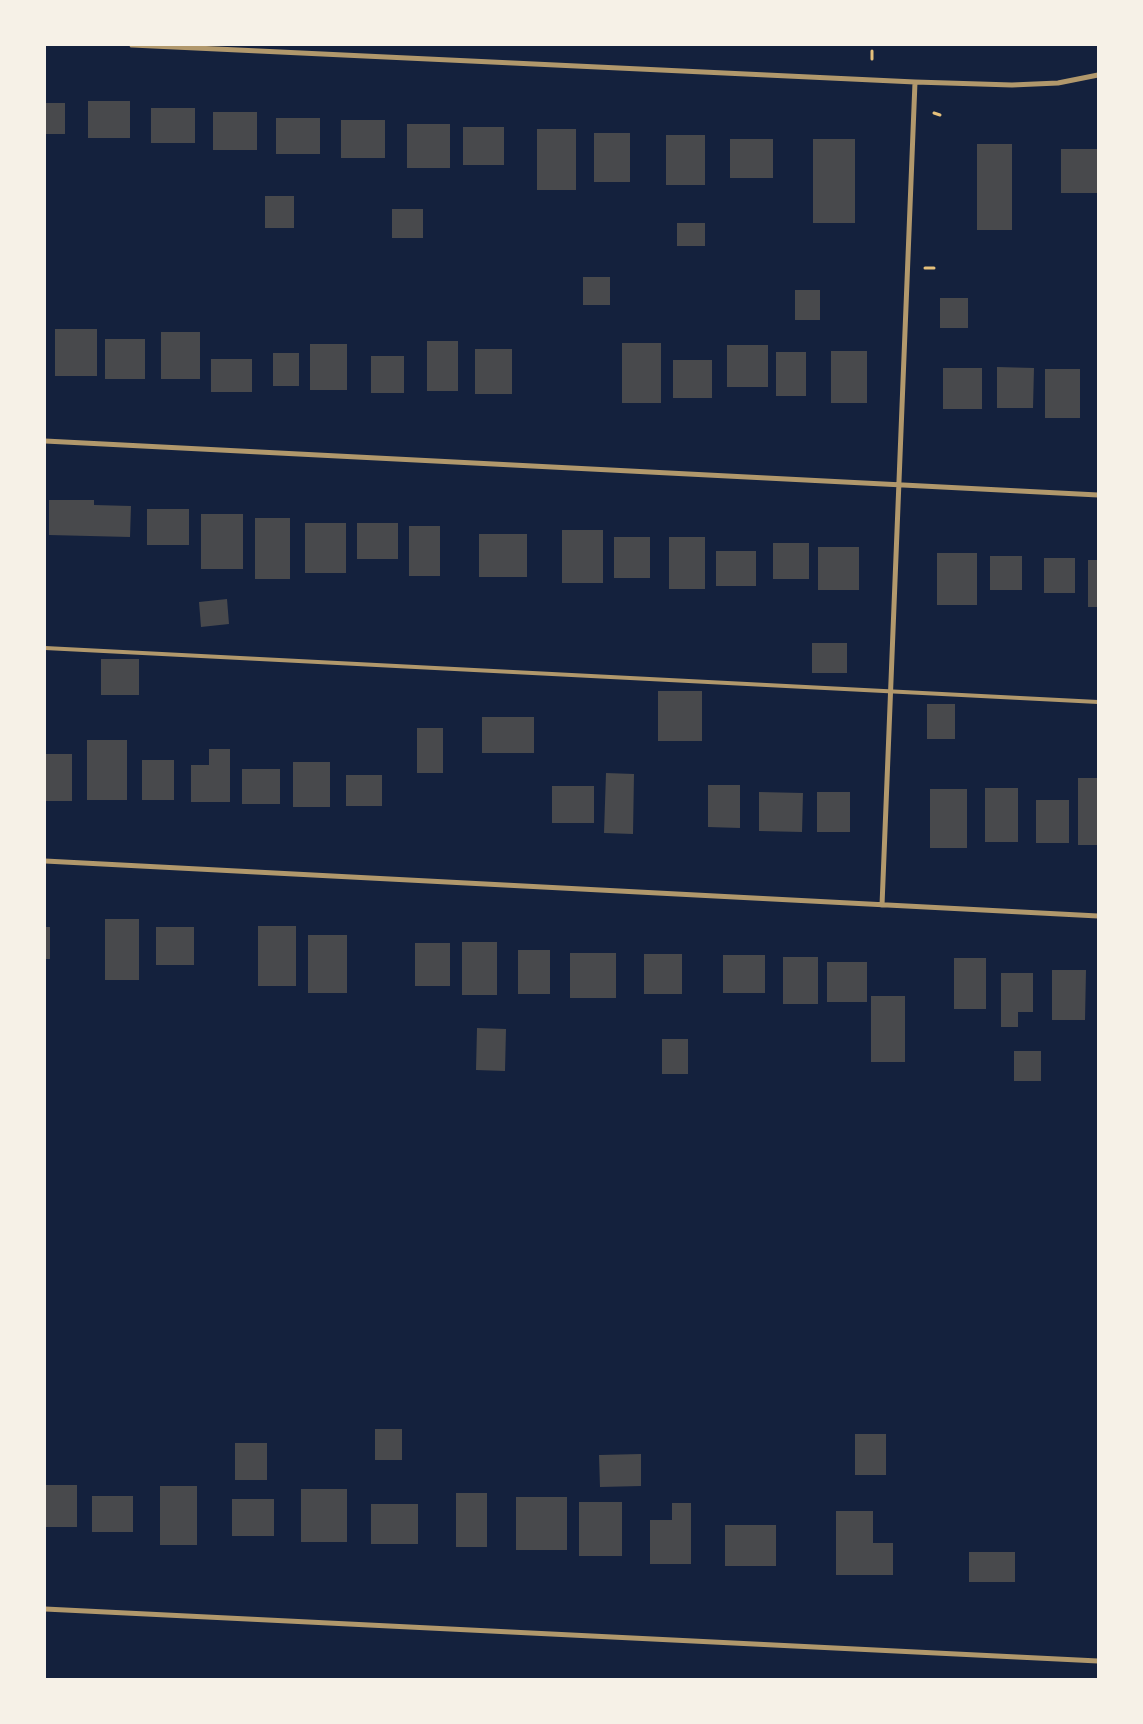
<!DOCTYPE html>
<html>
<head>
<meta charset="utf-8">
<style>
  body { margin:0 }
  #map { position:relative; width:1143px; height:1724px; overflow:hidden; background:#14213d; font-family:"Zilla Slab",serif }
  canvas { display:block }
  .frame { position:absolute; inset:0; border:46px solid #f6f1e7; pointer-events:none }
</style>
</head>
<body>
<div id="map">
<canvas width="1143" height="1724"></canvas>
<div class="frame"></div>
</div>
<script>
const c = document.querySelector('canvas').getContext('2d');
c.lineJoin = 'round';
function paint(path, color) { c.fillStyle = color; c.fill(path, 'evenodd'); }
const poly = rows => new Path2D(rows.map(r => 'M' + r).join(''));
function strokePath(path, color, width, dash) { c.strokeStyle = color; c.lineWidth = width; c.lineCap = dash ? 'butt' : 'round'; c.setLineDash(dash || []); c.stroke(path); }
const building = poly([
  [88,101,130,101,130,138,88,138],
  [45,103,65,103,65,134,45,134],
  [151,108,195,108,195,143,151,143],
  [213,112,257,112,257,150,213,150],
  [276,118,320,118,320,154,276,154],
  [341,120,385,120,385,158,341,158],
  [407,124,450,124,450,168,407,168],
  [463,127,504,127,504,165,463,165],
  [537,129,576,129,576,190,537,190],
  [594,133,630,133,630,182,594,182],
  [666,135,705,135,705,185,666,185],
  [730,139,773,139,773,178,730,178],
  [813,139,855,139,855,223,813,223],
  [977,144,1012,144,1012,230,977,230],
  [1061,149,1098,149,1098,193,1061,193],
  [265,196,294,196,294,228,265,228],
  [392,209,423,209,423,238,392,238],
  [677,223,705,223,705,246,677,246],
  [583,277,610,277,610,305,583,305],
  [795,290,820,290,820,320,795,320],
  [940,298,968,298,968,328,940,328],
  [55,329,97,329,97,376,55,376],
  [161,332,200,332,200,379,161,379],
  [105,339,145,339,145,379,105,379],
  [427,341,458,341,458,391,427,391],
  [622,343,661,343,661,403,622,403],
  [310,344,347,344,347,390,310,390],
  [727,345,768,345,768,387,727,387],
  [475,349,512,349,512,394,475,394],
  [831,351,867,351,867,403,831,403],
  [776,352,806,352,806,396,776,396],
  [273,353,299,353,299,386,273,386],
  [371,356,404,356,404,393,371,393],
  [211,359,252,359,252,392,211,392],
  [673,360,712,360,712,398,673,398],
  [997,367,1034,368,1033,408,997,408],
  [943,368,982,368,982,409,943,409],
  [1045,369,1080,369,1080,418,1045,418],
  [49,500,94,500,94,505,131,506,130,537,49,535],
  [147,509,189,509,189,545,147,545],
  [201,514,243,514,243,569,201,569],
  [255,518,290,518,290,579,255,579],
  [305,523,346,523,346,573,305,573],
  [357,523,398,523,398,559,357,559],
  [409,526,440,526,440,576,409,576],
  [562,530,603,530,603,583,562,583],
  [479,534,527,534,527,577,479,577],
  [614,537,650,537,650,578,614,578],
  [669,537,705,537,705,589,669,589],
  [773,543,809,543,809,579,773,579],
  [818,547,859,547,859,590,818,590],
  [716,551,756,551,756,586,716,586],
  [937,553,977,553,977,605,937,605],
  [990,556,1022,556,1022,590,990,590],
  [1044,558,1075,558,1075,593,1044,593],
  [1088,560,1098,560,1098,607,1088,607],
  [227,599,229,624,201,627,199,602],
  [812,643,847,643,847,673,812,673],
  [101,659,139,659,139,695,101,695],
  [658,691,702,691,702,741,658,741],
  [927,704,955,704,955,739,927,739],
  [482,717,534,717,534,753,482,753],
  [417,728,443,728,443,773,417,773],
  [87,740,127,740,127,800,87,800],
  [209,749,230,749,230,802,191,802,191,765,209,765],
  [45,754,72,754,72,801,45,801],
  [142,760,174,760,174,800,142,800],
  [293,762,330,762,330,807,293,807],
  [242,769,280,769,280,804,242,804],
  [606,773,634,774,633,834,604,833],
  [346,775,382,775,382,806,346,806],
  [1078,778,1098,778,1098,845,1078,845],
  [708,785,740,785,740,828,708,827],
  [552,786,594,786,594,823,552,823],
  [985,788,1018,788,1018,842,985,842],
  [930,789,967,789,967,848,930,848],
  [759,792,803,793,802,832,759,831],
  [817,792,850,792,850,832,817,832],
  [1036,800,1069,800,1069,843,1036,843],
  [105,919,139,919,139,980,105,980],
  [258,926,296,926,296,986,258,986],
  [45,927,50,927,50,959,45,959],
  [156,927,194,927,194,965,156,965],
  [308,935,347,935,347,993,308,993],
  [462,942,497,942,497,995,462,995],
  [415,943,450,943,450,986,415,986],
  [518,950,550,950,550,994,518,994],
  [570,953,616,953,616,998,570,998],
  [644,954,682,954,682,994,644,994],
  [723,955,765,955,765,993,723,993],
  [783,957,818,957,818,1004,783,1004],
  [954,958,986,958,986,1009,954,1009],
  [827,962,867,962,867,1002,827,1002],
  [1052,970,1086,970,1085,1020,1052,1020],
  [1001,973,1033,973,1033,1012,1018,1012,1018,1027,1001,1027],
  [871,996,905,996,905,1062,871,1062],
  [477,1028,506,1029,505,1071,476,1070],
  [662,1039,688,1039,688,1074,662,1074],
  [1014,1051,1041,1051,1041,1081,1014,1081],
  [375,1429,402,1429,402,1460,375,1460],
  [855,1434,886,1434,886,1475,855,1475],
  [235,1443,267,1443,267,1480,235,1480],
  [641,1454,641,1486,600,1487,599,1455],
  [45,1485,77,1485,77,1527,45,1527],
  [160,1486,197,1486,197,1545,160,1545],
  [301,1489,347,1489,347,1542,301,1542],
  [456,1493,487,1493,487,1547,456,1547],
  [92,1496,133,1496,133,1532,92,1532],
  [516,1497,567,1497,567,1550,516,1550],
  [232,1499,274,1499,274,1536,232,1536],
  [579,1502,622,1502,622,1556,579,1556],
  [672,1503,691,1503,691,1564,650,1564,650,1520,672,1520],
  [371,1504,418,1504,418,1544,371,1544],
  [836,1511,873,1511,873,1543,893,1543,893,1575,836,1575],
  [725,1525,776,1525,776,1566,725,1566],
  [969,1552,1015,1552,1015,1582,969,1582]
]);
const path = poly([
  [872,51,872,59],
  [934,113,940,115],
  [925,268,934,268]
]);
const service = poly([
  [45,648,1098,702]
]);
const minor = poly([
  [132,45,915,82,1012,85,1058,83,1098,75],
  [45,441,1098,495],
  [45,861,1098,916],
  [882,905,915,82],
  [45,1609,1098,1661]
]);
paint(building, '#48494c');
strokePath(path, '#e5c07b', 3);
strokePath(service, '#b1986c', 4);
strokePath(minor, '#b1986c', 5);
</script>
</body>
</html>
